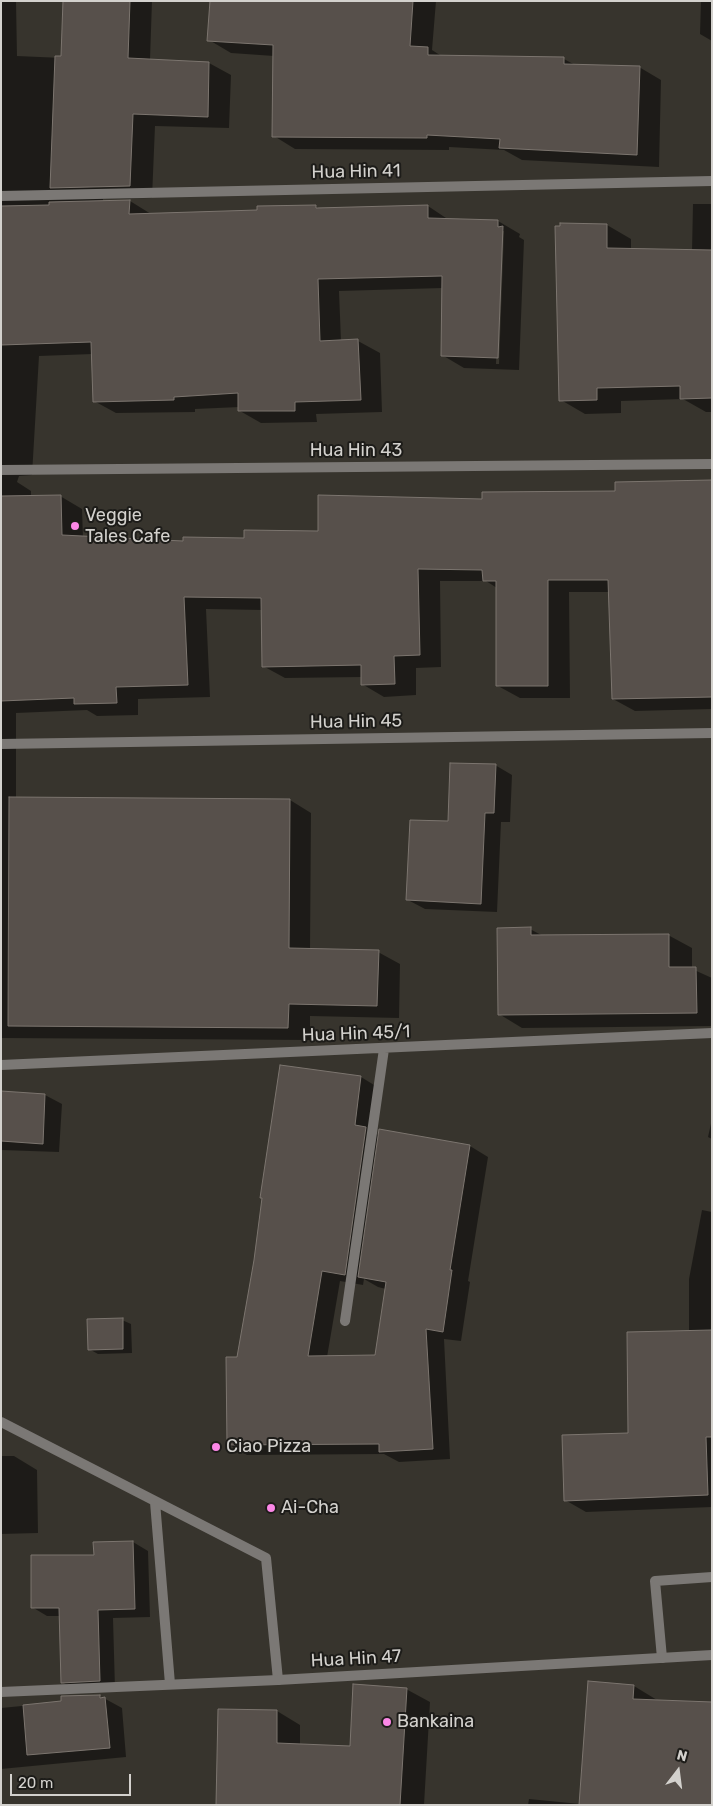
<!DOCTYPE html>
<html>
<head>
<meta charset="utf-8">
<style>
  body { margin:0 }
  #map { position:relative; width:713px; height:1806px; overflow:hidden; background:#37342d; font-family:Rubik,sans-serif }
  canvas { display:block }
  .frame { position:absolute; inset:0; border:2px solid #d3d1cd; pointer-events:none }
  .north { position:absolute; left:653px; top:1746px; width:50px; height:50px; -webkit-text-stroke:4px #1d1c19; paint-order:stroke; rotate:15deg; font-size:14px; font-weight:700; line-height:20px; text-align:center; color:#d3d1cd }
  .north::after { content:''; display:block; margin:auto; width:18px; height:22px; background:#d3d1cd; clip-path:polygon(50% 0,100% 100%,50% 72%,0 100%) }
  .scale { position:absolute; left:10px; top:1774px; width:121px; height:22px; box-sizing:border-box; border:2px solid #d3d1cd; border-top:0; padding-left:6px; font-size:15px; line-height:18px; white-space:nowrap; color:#d3d1cd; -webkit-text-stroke:4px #1d1c19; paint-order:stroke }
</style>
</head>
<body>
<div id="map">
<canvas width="713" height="1806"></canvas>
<div class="frame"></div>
<div class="north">N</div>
<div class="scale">20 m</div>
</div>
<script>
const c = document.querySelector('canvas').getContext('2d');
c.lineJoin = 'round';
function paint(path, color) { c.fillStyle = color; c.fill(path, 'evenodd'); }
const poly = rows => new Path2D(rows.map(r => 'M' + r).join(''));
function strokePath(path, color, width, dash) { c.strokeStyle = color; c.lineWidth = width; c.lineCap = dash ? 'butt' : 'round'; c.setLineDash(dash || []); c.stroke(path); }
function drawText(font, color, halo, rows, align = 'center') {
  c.font = font + ' Rubik,sans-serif'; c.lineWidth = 4; c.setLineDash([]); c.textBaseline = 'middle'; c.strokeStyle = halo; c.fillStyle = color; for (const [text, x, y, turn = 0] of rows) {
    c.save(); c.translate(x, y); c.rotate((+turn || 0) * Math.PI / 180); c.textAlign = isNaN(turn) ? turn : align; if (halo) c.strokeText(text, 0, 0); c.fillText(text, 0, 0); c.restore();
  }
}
const shadow = poly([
  [1,1,16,1,17,56,63,58,64,1,152,1,150,60,209,63,231,75,229,128,155,126,152,198,103,199,103,202,130,201,151,214,258,211,316,206,320,209,428,206,449,220,498,221,520,234,519,237,524,240,519,370,464,368,442,355,443,288,339,291,341,341,358,341,380,353,382,412,316,414,317,422,261,423,240,411,240,407,195,409,195,412,116,413,94,401,93,354,39,356,32,475,19,476,17,482,31,491,31,497,60,496,82,509,83,538,185,542,245,539,319,532,483,501,616,492,712,481,712,709,635,711,613,699,610,592,569,592,570,698,520,698,498,686,497,588,486,581,440,581,441,667,416,668,416,695,384,697,362,684,362,677,285,678,263,666,262,610,206,609,210,697,138,699,138,715,97,716,87,710,16,713,16,798,290,800,311,813,310,950,378,952,400,964,399,1018,310,1016,310,1040,1,1038],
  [501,231,504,231,499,364,496,364],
  [211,1,436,1,432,50,443,57,564,59,575,65,639,67,661,80,659,167,522,160,504,150,449,147,449,150,295,149,274,136,274,56,231,53,209,40],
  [701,1,712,1,712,41,700,34],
  [693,204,712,204,712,412,706,412,683,399,621,401,621,413,585,414,561,400,607,225,631,239,631,249,692,251],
  [495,765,512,775,510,822,501,822,497,912,425,909,408,900,449,823],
  [530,929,543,936,668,935,692,948,692,969,712,978,712,1026,522,1028,499,1014],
  [281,1066,361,1077,379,1088,373,1132,380,1136,381,1130,470,1146,488,1157,468,1281,470,1282,461,1341,444,1339,450,1459,399,1462,384,1454,247,1455,228,1444,238,1358,255,1260],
  [364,1279,378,1287,386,1289,376,1356,327,1357,340,1281,363,1285],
  [1,1093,45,1095,62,1104,59,1152,1,1150],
  [712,1119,712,1139,708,1137],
  [702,1210,712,1212,712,1507,586,1512,565,1500,629,1434,689,1332,689,1279],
  [122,1320,131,1324,132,1353,98,1354,89,1349],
  [1,1456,14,1456,37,1470,38,1533,1,1534],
  [133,1542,148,1551,150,1617,113,1618,115,1689,77,1691,62,1682,61,1616,47,1616,32,1607,95,1556],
  [590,1682,634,1686,657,1700,712,1805,528,1805,529,1799,580,1804],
  [406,1689,430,1702,424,1805,217,1805,219,1711,277,1711,300,1725,300,1745,351,1747],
  [100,1696,122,1708,126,1757,1,1769,1,1708,63,1702]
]);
const building = poly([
  [63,1,130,1,128,58,209,62,208,117,133,114,130,186,50,188,55,56,61,56,63,1],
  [210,1,413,1,410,46,428,47,428,55,564,57,564,64,640,66,637,155,499,148,500,139,427,135,427,138,272,137,273,45,207,41,210,1],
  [130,200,129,214,257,210,257,206,316,205,316,208,428,205,428,218,498,220,498,227,503,226,498,358,441,356,442,276,318,279,320,341,358,339,361,400,295,402,295,411,238,411,238,393,174,397,174,400,93,402,91,342,1,345,1,206,49,205,49,202,130,200],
  [560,223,607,224,607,248,712,250,712,398,680,399,680,386,597,388,597,400,559,401,555,226,560,226,560,223],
  [712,480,712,697,612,699,608,580,548,580,548,686,496,686,496,581,483,581,482,570,418,569,420,655,394,656,395,684,361,685,361,665,262,667,261,598,184,597,188,685,116,687,117,703,74,704,74,698,1,701,1,496,61,495,62,535,183,541,183,537,244,538,244,530,318,531,318,495,482,499,482,492,615,491,615,482,712,480],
  [450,763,496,764,494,813,485,813,481,904,406,900,410,820,448,821,450,763],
  [9,797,290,799,289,948,379,950,377,1006,289,1004,288,1028,8,1026,9,797],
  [531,927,531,935,669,934,669,967,696,967,697,1013,498,1015,497,928,531,927],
  [280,1065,361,1076,355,1125,366,1127,345,1275,322,1271,308,1356,375,1355,386,1282,358,1277,379,1129,470,1145,450,1270,452,1270,443,1332,426,1329,433,1449,379,1452,379,1444,227,1445,226,1357,237,1357,254,1260,262,1198,260,1198,280,1065],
  [1,1091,45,1094,43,1144,1,1141,1,1091],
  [123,1318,123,1349,88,1350,87,1319,123,1318],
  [712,1330,712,1437,706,1437,708,1495,564,1501,562,1435,628,1433,627,1332,712,1330],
  [133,1541,135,1609,98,1610,100,1681,61,1683,59,1608,31,1608,31,1555,94,1555,93,1542,133,1541],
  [588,1681,634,1685,633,1699,712,1702,712,1805,579,1805,588,1681],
  [353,1684,407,1688,400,1805,216,1805,218,1709,277,1710,277,1743,350,1746,353,1684],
  [100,1695,100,1698,105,1697,110,1748,27,1755,23,1705,61,1701,61,1696,100,1695]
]);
const service = poly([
  [1,1422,266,1558,278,1680],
  [155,1502,170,1684],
  [662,1658,655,1581,712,1577]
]);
const minor = poly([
  [1,196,712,181],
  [1,470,712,464],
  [1,744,712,733],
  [1,1065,712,1033],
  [345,1321,384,1049],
  [1,1692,278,1680,712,1655]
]);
const markers = [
  [75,526,5,"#fb87e6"],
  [216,1447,5,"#fb87e6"],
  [271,1508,5,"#fb87e6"],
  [387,1722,5,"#fb87e6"]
];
const streetNames = [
  ["Hua Hin 41",356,172,-1],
  ["Hua Hin 43",356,451],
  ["Hua Hin 45",356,722,-1],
  ["Hua Hin 45/1",356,1034,-2],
  ["Hua Hin 47",356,1659,-3]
];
const poiNames = [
  ["Veggie",85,516],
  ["Tales Cafe",85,537],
  ["Ciao Pizza",226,1447],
  ["Ai-Cha",281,1508],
  ["Bankaina",397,1722]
];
paint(shadow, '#0007');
paint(building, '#57504b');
strokePath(building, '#7c756f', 1);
strokePath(service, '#7b7875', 10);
strokePath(minor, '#7b7875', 10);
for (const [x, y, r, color] of markers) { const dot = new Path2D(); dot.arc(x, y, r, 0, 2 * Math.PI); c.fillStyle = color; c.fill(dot); strokePath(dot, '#1d1c19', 2); }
drawText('18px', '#d3d1cd', '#1d1c19', streetNames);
drawText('18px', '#d3d1cd', '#1d1c19', poiNames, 'left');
</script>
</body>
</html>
